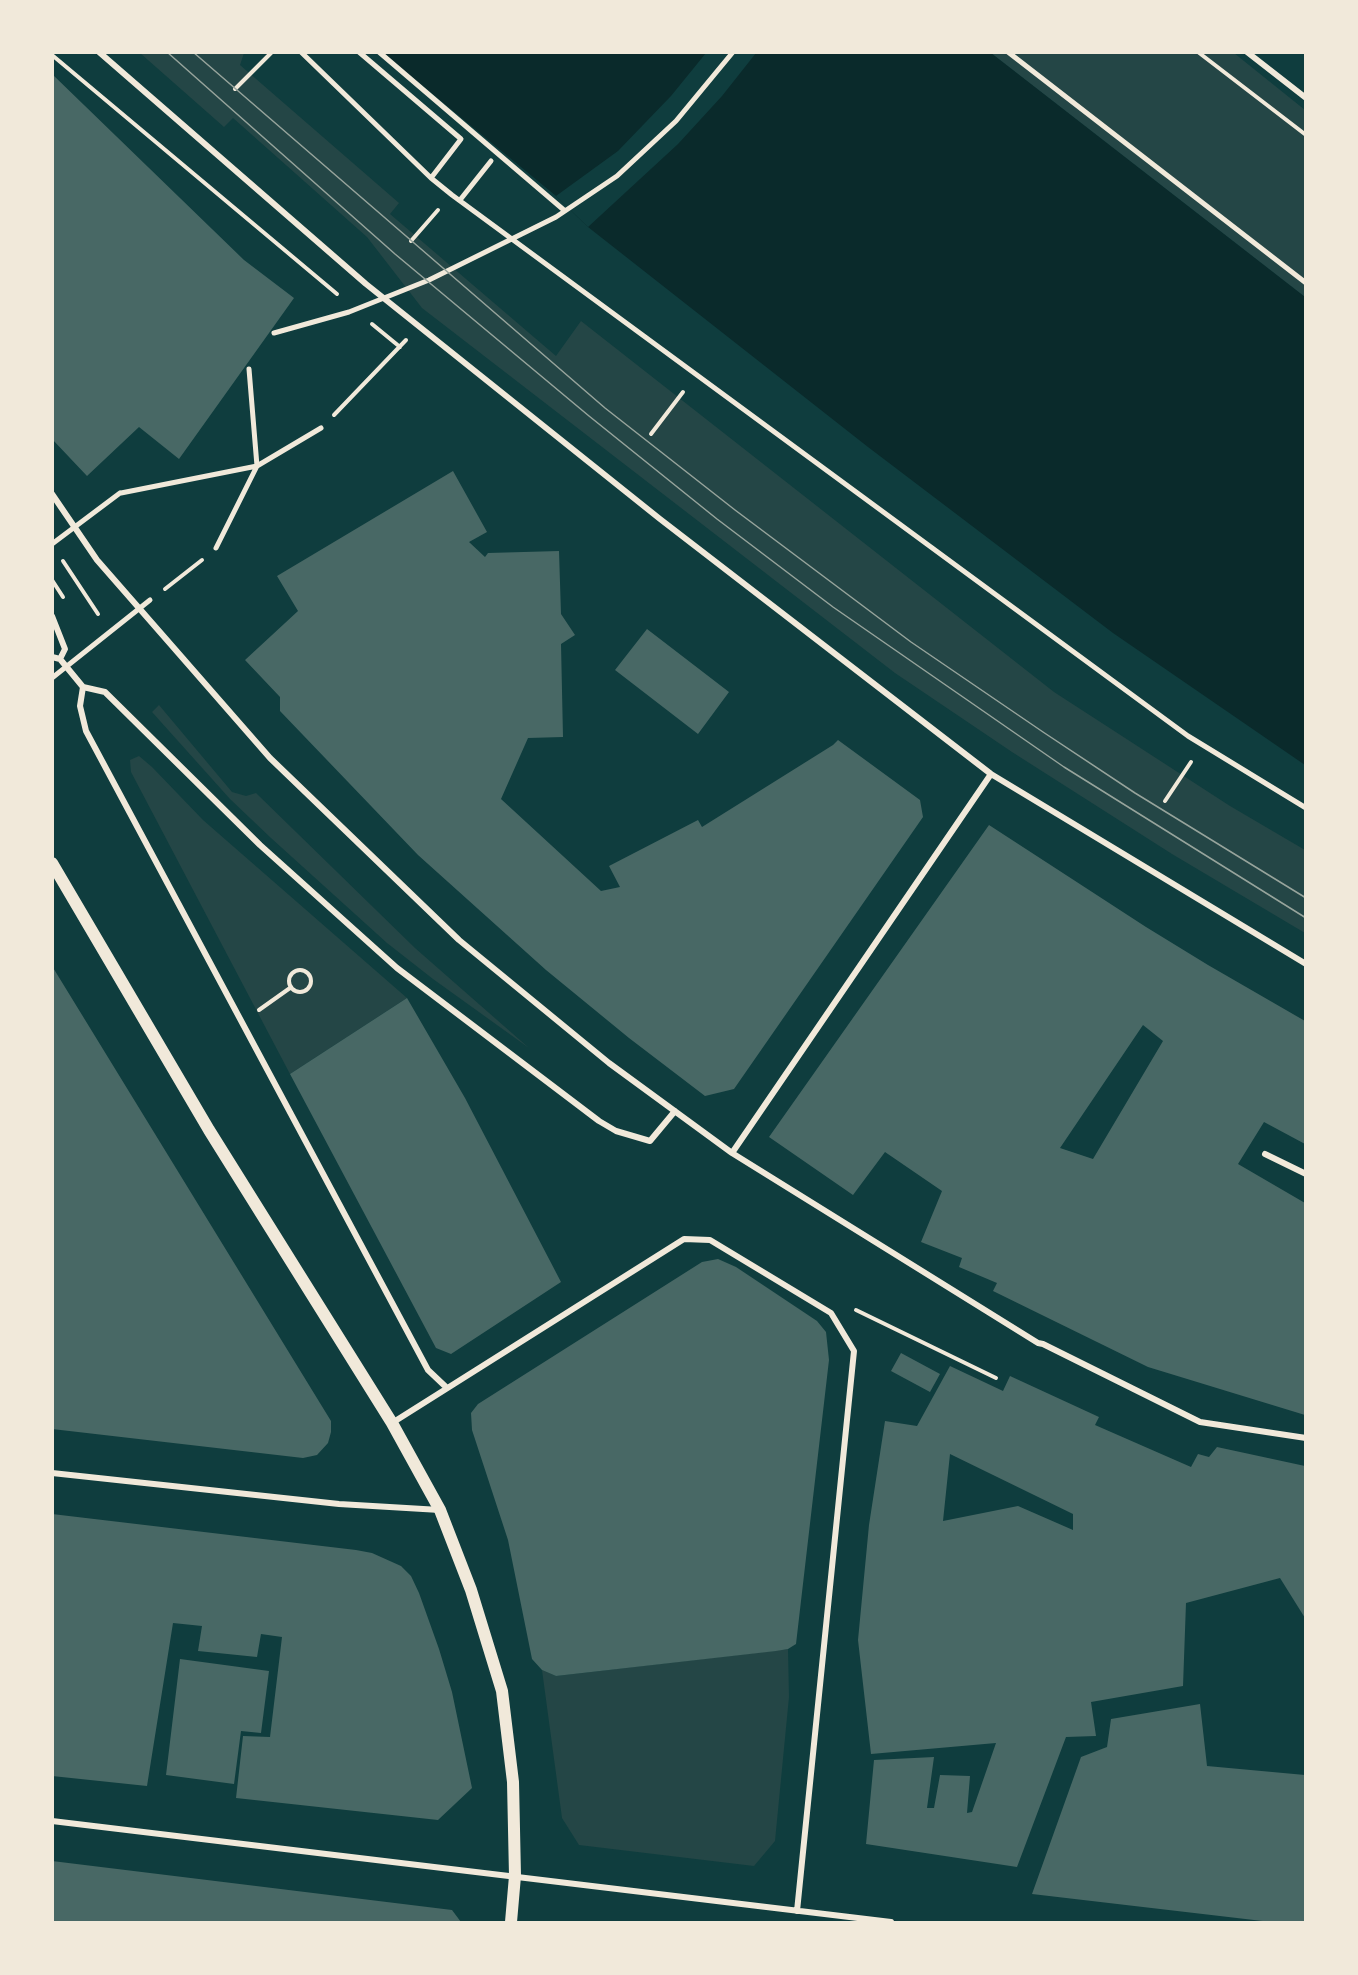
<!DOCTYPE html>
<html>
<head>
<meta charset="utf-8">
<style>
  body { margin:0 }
  #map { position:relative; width:1358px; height:1975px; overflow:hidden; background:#0f3d3e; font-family:Barlow,sans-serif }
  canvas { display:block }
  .frame { position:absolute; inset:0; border:54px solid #f1e9da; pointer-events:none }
</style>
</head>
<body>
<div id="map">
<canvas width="1358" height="1975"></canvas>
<div class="frame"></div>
</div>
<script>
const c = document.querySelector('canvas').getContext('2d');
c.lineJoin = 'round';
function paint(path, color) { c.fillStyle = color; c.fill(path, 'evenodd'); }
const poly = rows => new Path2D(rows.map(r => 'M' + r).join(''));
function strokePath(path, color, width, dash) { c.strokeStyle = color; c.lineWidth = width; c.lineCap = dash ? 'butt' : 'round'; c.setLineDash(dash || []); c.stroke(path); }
const green = poly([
  [140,53,244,53,240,65,399,203,390,214,556,356,581,321,1054,692,1230,806,1305,850,1305,933,1172,854,1012,752,895,673,422,308,367,237,233,118,224,127],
  [991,53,1234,53,1305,110,1305,297],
  [159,705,232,792,246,796,256,793,415,948,529,1048,433,979,387,943,271,838,230,799,152,712],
  [139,756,152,767,203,820,407,998,290,1074,131,772,130,760],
  [788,1649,789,1697,775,1841,754,1866,579,1845,562,1818,542,1670,556,1676]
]);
const water = poly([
  [383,53,991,53,1305,297,1305,765,1113,633,868,447,588,227,556,196]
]);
const pier = poly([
  [706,53,756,53,722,96,678,144,588,227,556,196,618,151,671,96]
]);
const building = poly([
  [52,74,244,260,294,298,179,459,139,427,87,476,52,439],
  [453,471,487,532,469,542,485,557,488,553,559,551,561,614,575,635,561,644,563,737,528,738,501,799,601,891,620,887,609,866,698,820,702,827,833,745,838,740,920,800,923,817,734,1089,705,1096,629,1038,546,970,418,855,280,711,280,697,245,660,298,611,277,576],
  [647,629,729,692,698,734,615,670],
  [989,825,1146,927,1208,965,1305,1021,1305,1144,1264,1122,1238,1164,1305,1203,1305,1415,1148,1367,993,1291,997,1283,959,1267,962,1258,921,1242,942,1191,885,1152,853,1195,769,1137],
  [1143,1025,1163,1041,1093,1159,1060,1148],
  [52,966,331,1421,331,1432,328,1443,317,1455,303,1458,52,1429],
  [407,998,465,1098,561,1282,451,1354,436,1348,290,1074],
  [718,1259,736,1267,817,1321,826,1332,829,1360,796,1644,788,1649,776,1651,556,1676,542,1670,532,1659,508,1540,472,1430,471,1413,478,1404,702,1262],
  [901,1353,940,1374,930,1392,891,1371],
  [950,1366,1003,1391,1010,1376,1099,1417,1095,1425,1191,1467,1198,1454,1209,1457,1217,1447,1305,1466,1305,1618,1280,1578,1186,1603,1183,1686,1091,1702,1096,1736,1066,1737,1017,1867,866,1844,874,1760,934,1757,927,1808,934,1808,940,1775,970,1776,967,1813,972,1812,996,1743,871,1754,858,1640,869,1525,885,1421,917,1426],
  [950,1454,1073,1514,1073,1530,1018,1506,943,1521],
  [52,1514,356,1550,372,1553,401,1566,411,1576,419,1593,439,1649,452,1692,472,1788,438,1820,236,1798,243,1736,270,1737,282,1637,261,1634,257,1657,198,1651,202,1626,173,1623,147,1786,52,1776],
  [180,1659,269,1671,261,1733,241,1731,234,1784,166,1775],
  [1200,1704,1207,1766,1305,1775,1305,1922,1271,1922,1032,1894,1081,1757,1107,1747,1111,1719],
  [52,1861,452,1910,461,1922,52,1922]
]);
const path = poly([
  [1198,52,1306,135],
  [52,55,337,294],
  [235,89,272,52],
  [411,241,438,210],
  [372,324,400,347],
  [334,415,406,340],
  [651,434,683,392],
  [63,561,98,614],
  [52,580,63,597],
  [165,589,202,560],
  [1165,801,1191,762],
  '289 981a11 11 0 1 1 22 0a11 11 0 1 1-22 0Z',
  [259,1010,290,988],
  [856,1310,996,1378]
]);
const pedestrian = poly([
  [301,52,431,178,452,195,1188,736,1306,808],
  [359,52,461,139,431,178],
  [379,52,565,211],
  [1008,52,1306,283],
  [460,200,491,161],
  [274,333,349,312,429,280,556,217,617,176,676,121,733,52],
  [121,493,257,466,321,428],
  [52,544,120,493],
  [216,548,257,466,249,369],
  [52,678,150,600]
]);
const minor = poly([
  [99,52,366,284,660,519,991,774,1306,964],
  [1247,52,1306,98],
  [52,494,97,560,270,758,459,940,609,1063,732,1153,1038,1343,1043,1344,1200,1422,1306,1438],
  [52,616,65,649,60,659],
  [52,657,60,659,83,687,105,692,260,845,397,968,599,1121,616,1131,650,1141,675,1111],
  [83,687,80,706,86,731,428,1370,447,1388],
  [732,1153,991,774],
  [1265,1154,1306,1174],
  [392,1423,684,1239,710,1240,831,1313,854,1351,797,1911],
  [52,1473,339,1504,440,1510],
  [52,1821,891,1922]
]);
const secondary = poly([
  [52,863,209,1130,392,1423,440,1510,471,1590,502,1691,513,1782,515,1876,511,1922]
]);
const tram = poly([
  [167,52,395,254,589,416,717,519,833,607,1064,767,1306,918],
  [193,52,605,408,735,510,911,642,1043,732,1135,793,1306,898]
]);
paint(green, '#244646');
paint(water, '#0a2a2b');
paint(pier, '#0f3d3e');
paint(building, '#486865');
strokePath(path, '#f1e9da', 4);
strokePath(pedestrian, '#f1e9da', 5);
strokePath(minor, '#f1e9da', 6);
strokePath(secondary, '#f1e9da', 12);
strokePath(tram, '#97a49c', 1.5);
</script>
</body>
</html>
